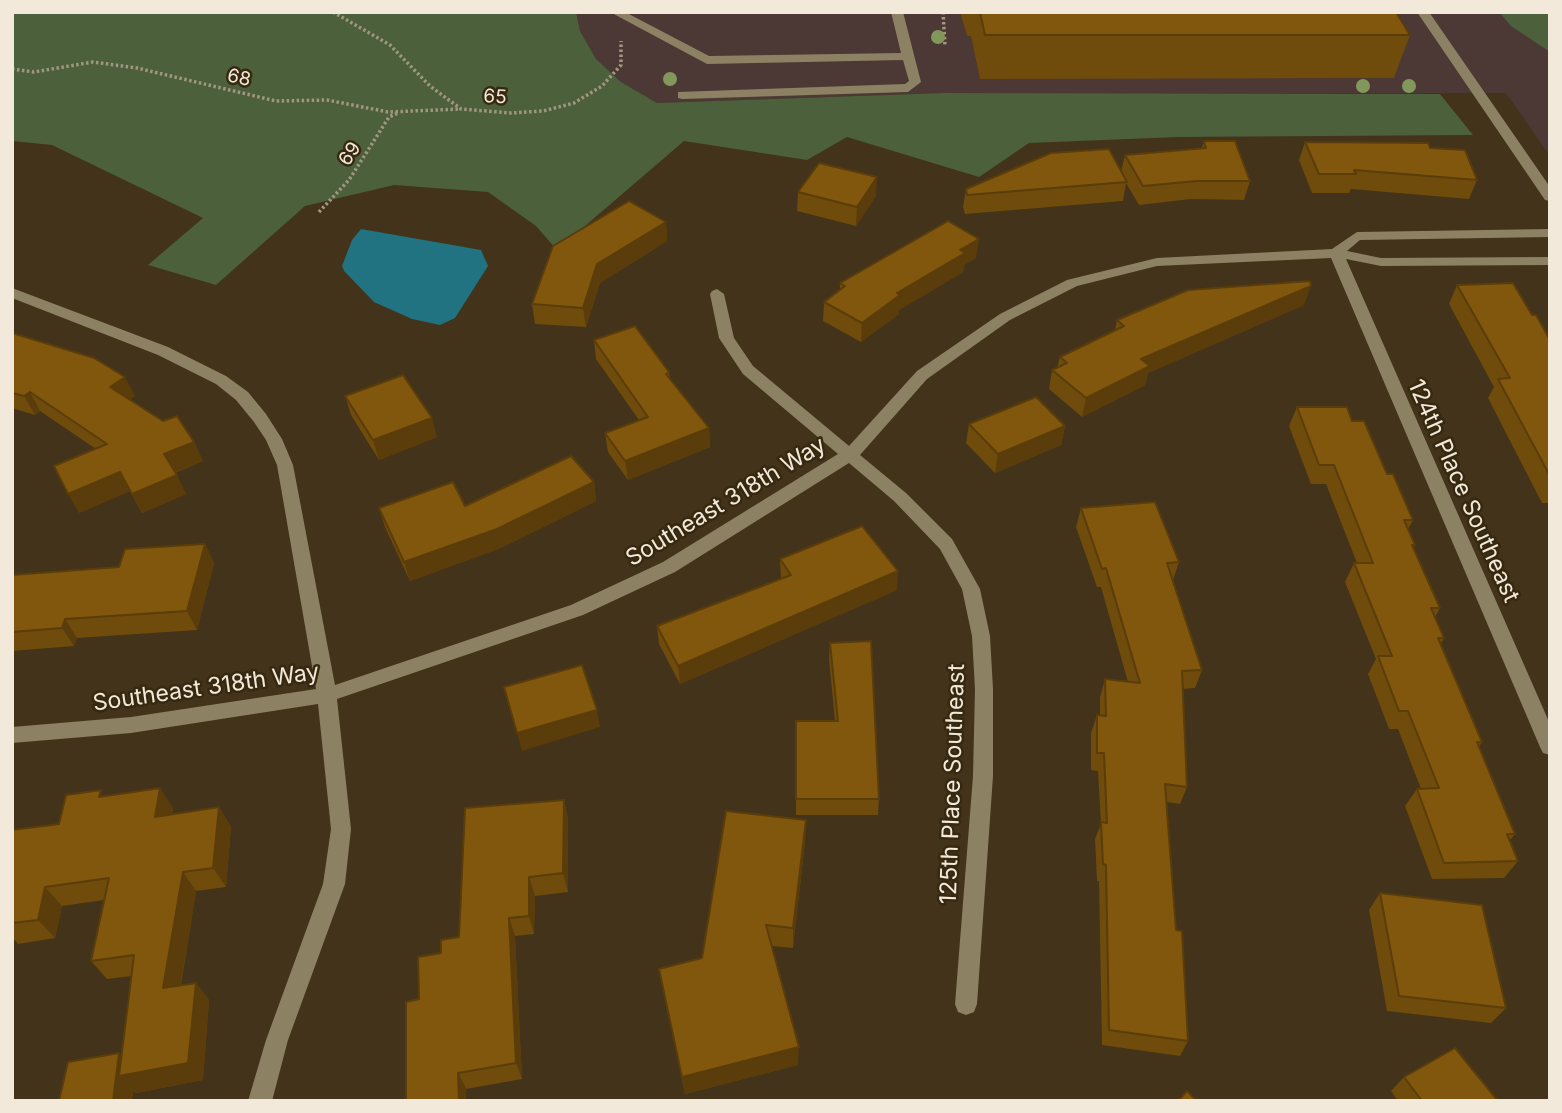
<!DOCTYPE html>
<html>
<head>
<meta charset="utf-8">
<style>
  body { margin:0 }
  #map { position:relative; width:1562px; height:1113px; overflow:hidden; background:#42331a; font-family:Inter,sans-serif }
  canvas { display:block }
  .frame { position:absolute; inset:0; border:14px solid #f2e9da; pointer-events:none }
</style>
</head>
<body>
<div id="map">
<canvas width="1562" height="1113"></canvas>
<div class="frame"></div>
</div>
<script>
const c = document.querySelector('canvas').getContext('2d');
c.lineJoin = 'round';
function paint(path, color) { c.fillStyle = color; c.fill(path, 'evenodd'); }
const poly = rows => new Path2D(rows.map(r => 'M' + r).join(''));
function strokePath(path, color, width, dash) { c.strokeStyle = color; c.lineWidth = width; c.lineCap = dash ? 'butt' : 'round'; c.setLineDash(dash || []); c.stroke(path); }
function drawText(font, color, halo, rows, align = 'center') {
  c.font = font + ' Inter,sans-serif'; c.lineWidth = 5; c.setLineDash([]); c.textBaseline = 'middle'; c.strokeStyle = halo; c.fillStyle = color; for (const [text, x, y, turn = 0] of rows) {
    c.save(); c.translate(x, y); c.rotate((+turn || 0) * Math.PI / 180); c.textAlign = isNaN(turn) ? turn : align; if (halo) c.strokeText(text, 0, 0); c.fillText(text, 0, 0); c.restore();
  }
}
const education = poly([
  [576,12,1550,12,1550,156,1506,93,944,93,657,103,621,82,596,59,580,31]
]);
const green = poly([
  [12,12,576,12,580,31,596,59,621,82,657,103,944,93,1440,94,1473,135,1178,137,1029,143,979,177,847,137,807,160,684,141,557,250,536,226,488,192,394,185,305,206,216,285,148,265,203,218,52,145,12,141],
  [1499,12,1550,12,1550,52,1511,26]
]);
const water = poly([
  [361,229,481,250,488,266,455,318,440,325,412,319,374,302,344,271,342,266,352,240]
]);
const path = poly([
  [333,12,390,45,430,86,461,109,511,113,543,111,574,103,602,86,621,65,621,41],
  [943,12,945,46],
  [12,69,34,72,93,62,137,68,276,101,327,100,388,112,461,109],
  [319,212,349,180,389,117,398,113]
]);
const minor = poly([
  [610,12,625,12,709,56,901,53,891,12,903,12,921,82,908,92,682,99,678,98,678,92,905,84,909,81,903,60,707,64,610,12],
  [1417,12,1429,12,1550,187,1550,201,1545,200,1417,12],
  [1550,229,1550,237,1360,240,1347,251,1381,258,1550,257,1550,265,1381,266,1346,259,1550,724,1550,755,1543,753,1540,747,1331,258,1157,266,1077,286,1010,320,927,379,860,455,906,493,952,539,980,589,990,636,993,689,993,776,977,1004,974,1012,966,1015,958,1012,955,1004,973,776,975,689,972,636,962,589,940,549,894,501,849,463,675,572,583,615,337,699,351,829,345,884,288,1040,272,1101,248,1101,266,1040,323,884,331,829,318,704,131,733,12,743,12,727,131,717,316,689,277,465,266,440,254,422,236,400,216,384,158,355,12,298,12,288,168,347,226,376,248,392,266,414,282,439,293,465,335,685,571,605,663,562,838,454,743,374,719,338,710,294,712,291,717,289,724,294,734,338,753,366,849,446,917,371,1000,314,1067,280,1157,258,1332,249,1357,232,1550,229]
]);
const trees = [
  [938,37],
  [670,79],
  [1363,86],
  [1409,86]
];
const wall = poly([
  [960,12,1396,12,1410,35,1394,78,980,79,971,36,967,36],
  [1204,141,1250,181,1244,200,1191,199,1139,205,1126,183,1123,201,965,214,963,207,966,189,1121,172,1125,155,1202,148],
  [1305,142,1430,148,1477,180,1469,199,1351,189,1349,193,1312,193,1299,160],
  [798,192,876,196,856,226,797,211],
  [666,222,667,241,600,283,586,327,535,324,532,304],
  [976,258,964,265,963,272,899,310,899,314,861,342,823,321,824,302,840,290,840,283],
  [1457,285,1532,315,1550,340,1550,503,1542,503,1488,398,1494,387,1449,304],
  [1304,305,1148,373,1145,385,1082,417,1049,389,1052,370,1057,368,1060,357,1115,330,1117,320],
  [12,333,135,396,130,399,194,442,203,461,175,473,186,494,142,513,130,491,79,513,96,449,40,411,35,415,12,408],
  [594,340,669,372,670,379,709,428,710,447,628,480,608,452,605,433,639,420,596,359],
  [345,396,437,437,379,460,351,415],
  [1297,407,1352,421,1387,474,1413,520,1408,529,1415,545,1413,549,1440,608,1435,617,1444,638,1440,645,1482,742,1479,747,1515,834,1509,841,1518,861,1504,878,1432,879,1405,806,1417,789,1421,789,1398,729,1389,729,1368,674,1376,659,1345,582,1354,563,1357,563,1326,484,1311,484,1289,426],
  [969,424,1065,426,1061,445,995,473,966,443],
  [594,482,596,501,501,548,410,581,385,527,379,508,465,506],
  [1081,508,1179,562,1173,580,1202,670,1195,688,1182,689,1187,787,1180,804,1167,802,1176,930,1188,1041,1180,1056,1102,1045,1099,881,1097,881,1095,839,1101,824,1098,771,1091,770,1091,733,1097,715,1100,716,1100,697,1105,679,1128,682,1101,587,1097,587,1076,527],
  [205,544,214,563,197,630,77,638,74,646,12,651,12,575,119,567],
  [780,559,897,590,680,684,659,644,657,626,781,579],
  [830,643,879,799,878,815,796,815,796,721,835,721,829,659],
  [105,796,173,808,172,815,219,807,231,827,226,887,196,891,181,985,196,983,209,1000,203,1080,136,1093,133,1091,132,1101,59,1101,119,1053,122,1056,132,976,107,979,91,961,104,900,62,906,55,938,18,944,12,937,12,830,59,824],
  [564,800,568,820,568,892,535,896,534,934,515,936,522,1079,466,1089,419,999,441,953,459,937],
  [806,820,805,841,793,948,772,946,798,1065,685,1094,659,969,702,958],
  [1380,893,1506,1008,1491,1023,1387,1011,1369,910],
  [1404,1077,1498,1101,1398,1101,1391,1091]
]);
const shadedWall = poly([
  [877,177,876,196,856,226,857,207],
  [666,222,667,241,600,283,586,327,583,308,597,264],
  [979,239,976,258,964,265,963,272,899,310,899,314,861,342,862,323,897,293,960,250],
  [1311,286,1304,305,1148,373,1145,385,1082,417,1086,398,1141,359],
  [125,377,135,396,120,406,110,387],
  [30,392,40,411,35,415,24,396],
  [432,418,437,437,379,460,373,440],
  [1065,426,1061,445,995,473,998,454],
  [709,428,710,447,628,480,625,461],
  [194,442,203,461,173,473,164,454],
  [120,472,130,491,79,513,68,494],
  [177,475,186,494,142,513,132,494],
  [594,482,596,501,501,548,410,581,404,562],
  [205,544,214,563,197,630,187,611],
  [898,571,897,590,680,684,678,666],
  [65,619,77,638,74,646,62,628],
  [597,710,600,727,522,751,517,733],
  [160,788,173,808,169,837,155,817],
  [564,800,568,820,568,892,563,873],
  [219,807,231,827,226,887,213,868],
  [806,820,805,841,793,948,793,928],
  [183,872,196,891,177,1006,163,988],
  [529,877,535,896,534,934,529,916],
  [45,887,62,906,55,938,38,920],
  [509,918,515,936,522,1079,516,1063],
  [196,983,209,1000,203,1080,136,1093,133,1091,132,1101,113,1101,119,1053,136,1071],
  [799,1047,798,1065,685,1094,682,1077],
  [458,1073,466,1089,466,1101,459,1101]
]);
const building = poly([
  [980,12,1396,12,1410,35,985,35,980,12],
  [1204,141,1235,141,1250,181,1196,181,1143,186,1125,155,1206,148,1204,141],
  [1305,142,1428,143,1430,148,1465,150,1477,180,1354,170,1356,174,1319,174,1305,142],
  [1109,149,1127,182,967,195,966,189,1051,153,1109,149],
  [819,163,877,177,857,207,798,192,819,163],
  [629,201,666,222,597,264,583,308,532,304,553,246,629,201],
  [948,221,979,239,960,250,965,253,897,293,900,295,862,323,824,302,845,286,840,283,948,221],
  [1310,281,1311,286,1141,359,1150,366,1086,398,1052,370,1067,363,1060,357,1124,326,1117,320,1188,290,1310,281],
  [1513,283,1532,315,1536,315,1550,340,1550,476,1498,379,1510,378,1457,285,1513,283],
  [635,326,669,372,666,374,709,428,625,461,605,433,648,417,594,340,635,326],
  [12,333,94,358,125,377,110,387,163,421,177,416,194,442,164,454,177,475,132,494,120,472,68,494,54,466,107,444,30,392,24,396,12,393,12,333],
  [403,375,432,418,373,440,345,396,403,375],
  [1036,397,1065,426,998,454,969,424,1036,397],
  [1297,407,1347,407,1352,421,1364,421,1387,474,1393,474,1413,520,1404,520,1415,545,1412,545,1440,608,1431,608,1444,638,1438,638,1482,742,1477,742,1515,834,1507,834,1518,861,1444,863,1417,789,1439,788,1408,711,1399,711,1378,656,1392,656,1354,563,1373,563,1334,465,1319,465,1297,407],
  [571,456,594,482,497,529,404,562,379,508,453,482,465,506,571,456],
  [1155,502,1179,562,1167,563,1202,670,1182,671,1187,787,1165,784,1176,930,1182,931,1188,1041,1109,1030,1106,865,1103,864,1101,822,1107,823,1104,753,1097,753,1097,715,1106,716,1105,679,1140,683,1106,568,1102,569,1081,508,1155,502],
  [862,526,898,571,678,666,657,626,791,575,780,559,862,526],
  [205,544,187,611,65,619,62,628,12,632,12,575,119,567,125,549,205,544],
  [871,641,879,799,796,799,796,721,838,721,830,643,871,641],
  [582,665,597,710,517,733,504,687,582,665],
  [160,788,155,817,219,807,213,868,183,872,163,988,196,983,188,1063,119,1076,134,955,91,961,109,878,45,887,38,920,12,923,12,830,59,824,66,795,101,790,99,797,160,788],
  [564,800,563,873,529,877,529,916,509,918,516,1063,458,1073,459,1101,406,1101,406,1002,419,999,418,957,441,953,441,940,459,937,465,808,564,800],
  [726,811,806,820,793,928,766,925,799,1047,682,1077,659,969,702,958,726,811],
  [1380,893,1482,905,1506,1008,1399,996,1380,893],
  [1455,1048,1498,1101,1422,1101,1404,1077,1455,1048],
  [119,1053,113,1101,59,1101,68,1062,119,1053],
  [1187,1091,1197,1101,1178,1101,1187,1091]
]);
const farStreetnames = [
  ["68",239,78,13],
  ["65",495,97,4],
  ["69",350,154,-56]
];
const streetNames = [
  ["124th Place Southeast",1463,491,66],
  ["Southeast 318th Way",726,502,-31],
  ["Southeast 318th Way",206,688,-8],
  ["125th Place Southeast",953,784,-88]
];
paint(education, '#4c3834');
paint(green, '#4b603b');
paint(water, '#217381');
strokePath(path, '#a29682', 3.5, [2.5, 2.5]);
paint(minor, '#8d8164');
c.fillStyle = '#82975b';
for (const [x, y] of trees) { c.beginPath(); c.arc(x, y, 7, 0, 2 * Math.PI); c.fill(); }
paint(wall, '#6f4b0c');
paint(shadedWall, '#5a3d0a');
paint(building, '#81570e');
strokePath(building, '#5a3d0a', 2);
drawText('19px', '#f2e9da', '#372910', farStreetnames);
drawText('23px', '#f2e9da', '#372910', streetNames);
</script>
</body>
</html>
